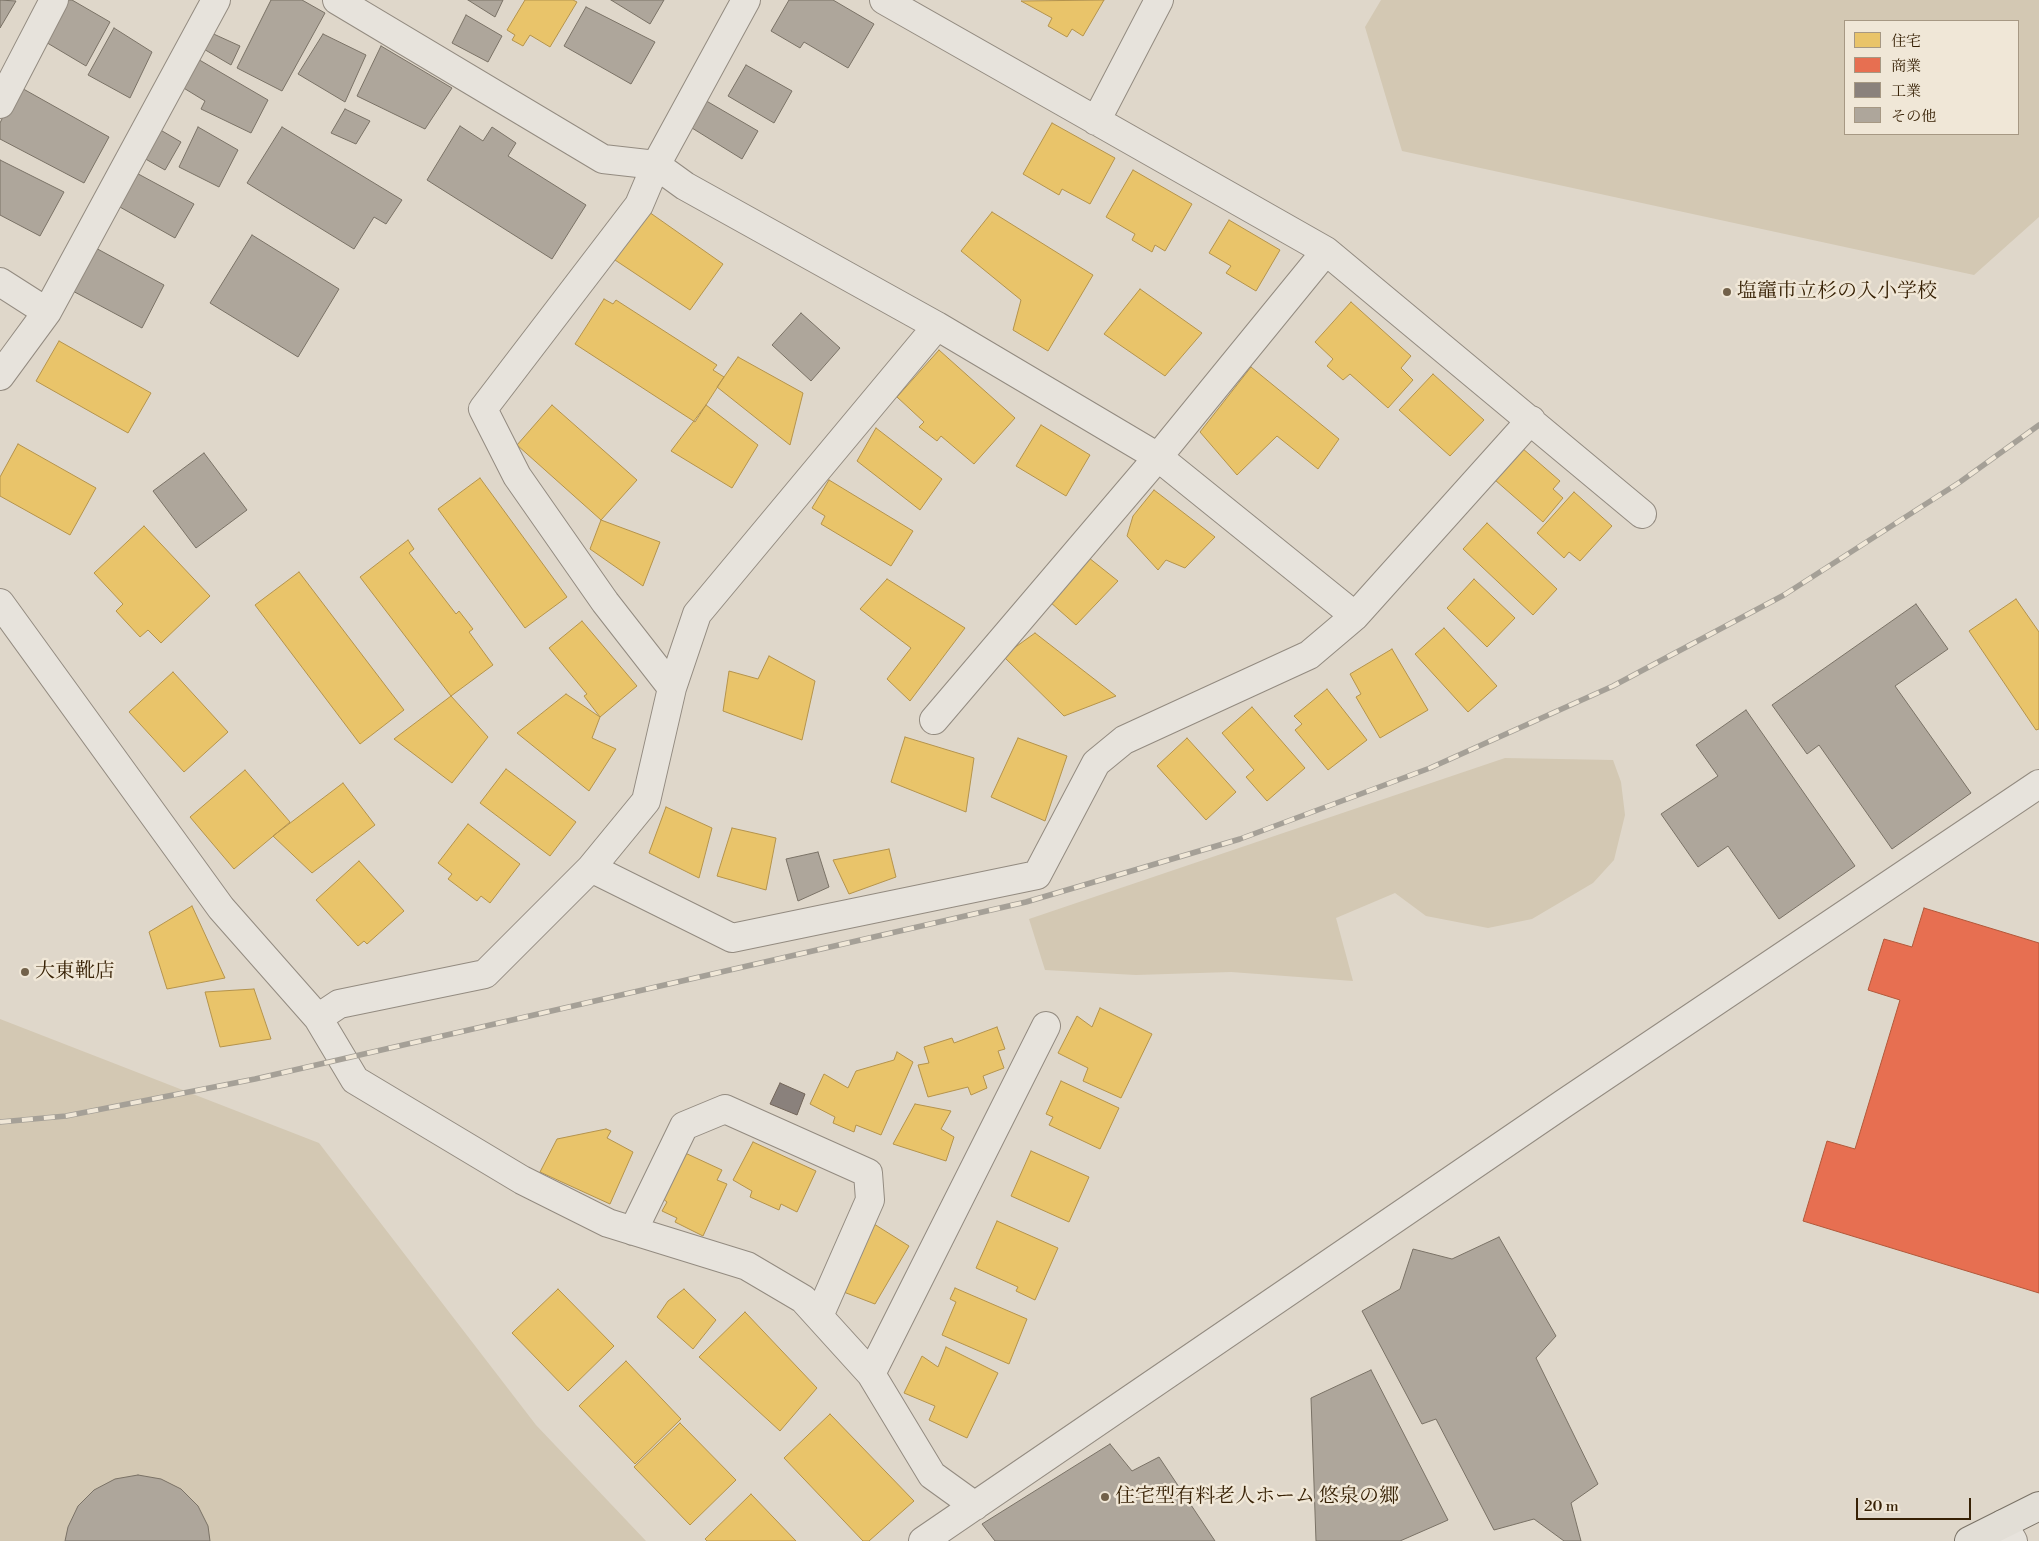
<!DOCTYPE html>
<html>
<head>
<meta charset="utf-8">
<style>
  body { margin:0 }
  #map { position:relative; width:2039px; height:1541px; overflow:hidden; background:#dfd7ca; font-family:"Libre Bodoni","Noto Serif JP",serif }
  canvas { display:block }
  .legend { position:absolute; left:1844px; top:20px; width:175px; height:115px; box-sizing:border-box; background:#f0e7d7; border:1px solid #a69883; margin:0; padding:6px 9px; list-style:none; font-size:15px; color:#372105 }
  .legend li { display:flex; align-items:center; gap:10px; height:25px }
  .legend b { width:25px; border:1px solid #a69883 }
  .scale { position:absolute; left:1856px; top:1498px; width:115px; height:22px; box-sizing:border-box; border:2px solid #372105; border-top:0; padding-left:6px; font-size:15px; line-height:18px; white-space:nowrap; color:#372105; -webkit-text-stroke:4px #f0e7d7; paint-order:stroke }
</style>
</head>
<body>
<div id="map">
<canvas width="2039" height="1541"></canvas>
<ul class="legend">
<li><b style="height:14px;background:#e9c46a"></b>住宅</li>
<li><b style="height:14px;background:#e76f51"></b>商業</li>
<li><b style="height:14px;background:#8a817c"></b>工業</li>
<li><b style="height:14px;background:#aea69b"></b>その他</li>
</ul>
<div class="scale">20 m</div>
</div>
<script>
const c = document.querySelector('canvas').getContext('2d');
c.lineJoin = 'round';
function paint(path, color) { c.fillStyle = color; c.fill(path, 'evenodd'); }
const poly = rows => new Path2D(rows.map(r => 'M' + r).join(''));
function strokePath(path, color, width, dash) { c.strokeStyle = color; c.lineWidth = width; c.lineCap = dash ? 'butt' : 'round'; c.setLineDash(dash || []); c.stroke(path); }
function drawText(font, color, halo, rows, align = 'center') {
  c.font = font + ' "Libre Bodoni","Noto Serif JP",serif'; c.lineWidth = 5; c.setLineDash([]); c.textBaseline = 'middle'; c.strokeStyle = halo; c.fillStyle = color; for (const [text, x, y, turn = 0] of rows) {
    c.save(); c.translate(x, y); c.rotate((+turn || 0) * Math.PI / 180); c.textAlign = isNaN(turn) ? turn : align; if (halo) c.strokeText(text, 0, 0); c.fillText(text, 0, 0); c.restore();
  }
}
const green = poly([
  [1381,0,2039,0,2039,217,1974,275,1402,151,1365,27],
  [2018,21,2018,134,1845,134,1845,21],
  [1505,758,1613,760,1621,782,1625,815,1614,860,1593,883,1532,919,1488,928,1426,916,1395,893,1336,918,1353,981,1231,972,1136,975,1045,970,1029,919],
  [0,1019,319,1143,536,1425,646,1541,0,1541]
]);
const homes = poly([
  [525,0,573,0,577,2,550,47,530,35,523,46,512,40,515,35,507,30,525,0],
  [1104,0,1083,36,1072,29,1067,37,1048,26,1052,18,1021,1,1104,0],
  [1052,123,1115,158,1090,204,1062,189,1059,195,1023,174,1052,123],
  [1133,170,1192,204,1165,251,1155,245,1152,252,1132,240,1135,234,1106,217,1133,170],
  [639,205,723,264,690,310,603,252,639,205],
  [992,212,1093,275,1048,351,1013,330,1021,300,961,251,992,212],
  [1229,220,1280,250,1256,291,1226,273,1231,266,1209,253,1229,220],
  [1140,289,1202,333,1165,376,1104,334,1140,289],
  [604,299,613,304,616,300,717,365,713,370,724,377,695,422,575,344,604,299],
  [1351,302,1411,356,1401,368,1413,380,1388,408,1350,374,1343,380,1327,366,1333,359,1315,342,1351,302],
  [59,341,151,393,128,433,36,381,59,341],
  [939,350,1015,418,974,464,941,436,937,441,919,427,924,422,897,397,939,350],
  [738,357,803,393,790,445,717,387,738,357],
  [1251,367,1339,439,1318,469,1277,436,1237,475,1200,432,1251,367],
  [1433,374,1484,420,1450,456,1399,410,1433,374],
  [552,405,637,480,601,520,517,445,552,405],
  [706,405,758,445,732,488,671,451,706,405],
  [1041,425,1090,455,1066,496,1016,466,1041,425],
  [876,428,942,479,920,510,857,461,876,428],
  [18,444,96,488,70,535,0,496,0,477,18,444],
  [1522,448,1560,481,1553,489,1563,498,1543,522,1495,480,1522,448],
  [480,478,567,597,525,628,438,509,480,478],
  [829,480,913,531,891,566,821,524,825,516,812,508,829,480],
  [1154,490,1215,537,1185,568,1166,560,1158,570,1127,536,1133,516,1154,490],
  [1574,492,1612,526,1580,561,1569,552,1564,558,1537,533,1574,492],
  [601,520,660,542,643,586,590,549,601,520],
  [1487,523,1557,589,1533,615,1463,549,1487,523],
  [144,526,210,596,161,643,148,630,140,637,116,611,123,604,94,573,144,526],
  [408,540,414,549,409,553,456,614,459,611,473,629,469,632,493,665,451,696,360,577,408,540],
  [1079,550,1118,581,1076,625,1041,594,1079,550],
  [299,572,404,710,360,744,255,605,299,572],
  [887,579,965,628,910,701,887,679,911,648,860,609,887,579],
  [1474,579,1515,618,1487,647,1447,608,1474,579],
  [2016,599,2039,632,2039,729,2036,730,1969,631,2016,599],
  [582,621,637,686,600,717,584,696,587,694,549,648,582,621],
  [1444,628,1497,686,1468,712,1415,654,1444,628],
  [1035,633,1116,696,1064,716,1003,656,1035,633],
  [1392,649,1428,710,1380,738,1356,697,1361,694,1350,674,1392,649],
  [769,656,815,681,802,740,723,711,729,671,758,679,769,656],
  [173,672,228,732,184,772,129,712,173,672],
  [1327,689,1367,740,1328,770,1295,730,1302,724,1294,716,1327,689],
  [566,694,600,717,592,738,616,749,589,791,517,733,566,694],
  [451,696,488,737,452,783,394,739,451,696],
  [1252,707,1305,768,1267,801,1246,777,1254,770,1222,733,1252,707],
  [905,737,974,758,966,812,891,782,905,737],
  [1018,738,1067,756,1045,821,991,797,1018,738],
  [1187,738,1236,792,1206,820,1157,766,1187,738],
  [506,769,576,822,550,856,480,803,506,769],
  [245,770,290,822,234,869,190,817,245,770],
  [343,783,375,825,312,873,273,836,343,783],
  [666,807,712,828,699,878,649,853,666,807],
  [468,824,520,864,490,903,481,896,477,901,448,879,452,874,438,863,468,824],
  [732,828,776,838,766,890,717,876,732,828],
  [889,849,896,877,849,894,833,860,889,849],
  [359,861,404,911,367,944,364,941,358,946,316,900,359,861],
  [192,906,225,978,167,989,149,932,192,906],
  [254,989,271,1039,220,1047,205,992,254,989],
  [1100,1008,1152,1034,1121,1098,1083,1081,1088,1068,1058,1053,1077,1016,1092,1027,1100,1008],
  [997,1027,1005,1049,998,1051,1004,1068,983,1076,987,1088,971,1095,968,1087,928,1097,918,1065,929,1063,924,1047,952,1038,954,1043,997,1027],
  [897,1052,913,1062,881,1135,856,1125,854,1132,833,1123,835,1117,810,1104,824,1074,848,1088,856,1071,894,1060,897,1052],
  [1061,1081,1119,1108,1100,1149,1049,1125,1053,1117,1046,1114,1061,1081],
  [915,1104,951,1111,941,1129,954,1137,946,1161,893,1144,915,1104],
  [606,1129,611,1131,607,1138,633,1152,610,1204,540,1172,557,1139,606,1129],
  [753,1142,816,1171,797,1212,781,1204,779,1210,750,1197,752,1191,733,1180,753,1142],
  [1031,1151,1089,1177,1069,1222,1011,1196,1031,1151],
  [683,1152,722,1170,717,1180,727,1184,703,1236,675,1222,677,1218,662,1211,667,1202,662,1198,683,1152],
  [997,1221,1058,1248,1035,1300,1016,1291,1018,1287,976,1268,997,1221],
  [874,1224,909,1246,875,1304,841,1291,874,1224],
  [955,1288,1027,1319,1009,1364,942,1335,956,1302,950,1299,955,1288],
  [558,1289,614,1346,568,1391,512,1333,558,1289],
  [684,1289,716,1320,693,1349,657,1317,668,1301,684,1289],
  [745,1312,817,1388,780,1431,699,1357,745,1312],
  [946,1347,998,1373,967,1438,929,1420,935,1406,904,1393,922,1356,938,1367,946,1347],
  [626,1361,681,1419,635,1464,579,1406,626,1361],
  [830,1414,914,1501,869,1541,863,1541,784,1458,830,1414],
  [680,1423,736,1480,690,1525,634,1467,680,1423],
  [751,1494,796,1541,707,1541,705,1539,751,1494]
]);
const shops = poly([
  [1924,908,2039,943,2039,1293,1803,1221,1827,1141,1855,1149,1900,1000,1868,990,1884,939,1912,947,1924,908]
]);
const industry = poly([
  [780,1083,805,1094,797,1115,770,1104,780,1083]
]);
const building = poly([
  [0,0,16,1,0,28,0,0],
  [67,0,72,0,110,22,86,66,44,41,67,0],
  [271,0,302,0,325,13,282,91,237,68,271,0],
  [468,0,503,0,495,17,468,0],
  [611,0,664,0,650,24,611,0],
  [789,0,833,0,874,24,848,68,804,42,800,48,771,31,789,0],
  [586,7,655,42,631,84,564,46,586,7],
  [466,15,502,36,488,62,452,43,466,15],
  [114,28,152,52,130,98,88,75,114,28],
  [207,31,240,46,231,65,202,48,207,31],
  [323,34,366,55,345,102,298,74,323,34],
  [381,46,452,88,425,129,357,96,381,46],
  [196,58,268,100,251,133,201,109,205,101,182,87,196,58],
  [746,65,792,91,774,123,728,96,746,65],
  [18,86,109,137,84,183,0,139,0,123,18,86],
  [703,99,758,131,742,159,692,128,703,99],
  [345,109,370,121,356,144,331,133,345,109],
  [460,126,483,141,492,127,516,143,508,156,586,205,552,259,427,180,460,126],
  [198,127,238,150,219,187,179,167,198,127],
  [282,127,402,200,386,224,374,217,354,249,247,183,282,127],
  [157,128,181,142,165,170,142,157,157,128],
  [0,160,64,192,40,236,0,215,0,160],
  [129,169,194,204,175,238,111,202,129,169],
  [252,235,339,289,298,357,210,303,252,235],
  [92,246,164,285,142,328,69,289,92,246],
  [801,313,840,348,811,381,772,345,801,313],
  [204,453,247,510,196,548,153,491,204,453],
  [1916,604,1948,649,1895,686,1971,793,1892,849,1819,745,1807,754,1772,705,1916,604],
  [1746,710,1855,866,1779,919,1728,846,1698,867,1661,814,1718,776,1696,745,1746,710],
  [818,852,829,887,798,901,786,859,818,852],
  [1499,1237,1556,1336,1536,1358,1598,1484,1571,1503,1581,1541,1564,1541,1534,1519,1494,1530,1436,1419,1422,1424,1362,1311,1400,1289,1413,1249,1452,1259,1499,1237],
  [1371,1370,1448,1520,1400,1541,1316,1541,1311,1398,1371,1370],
  [1110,1444,1132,1471,1159,1457,1215,1541,995,1541,982,1524,1110,1444],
  [138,1475,161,1479,181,1489,198,1506,208,1526,210,1541,65,1541,68,1527,78,1506,94,1490,115,1479,138,1475]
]);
const minor = poly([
  [337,0,603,159,656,165,685,186,937,326,1158,457,1355,616],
  [884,0,1326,251,1642,514],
  [0,104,54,0],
  [1096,121,1159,0],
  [0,282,47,312],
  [0,376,47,312,216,0],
  [0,603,221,908,318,1018,355,1080,522,1180,608,1223,747,1266,803,1299,871,1374,932,1475,975,1506],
  [672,688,605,602,517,476,483,409,639,205,656,165,746,0],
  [934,720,1158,457,1326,251],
  [591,868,732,938,1037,875,1096,763,1124,740,1309,655,1355,616,1531,420],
  [318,1018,339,1004,485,974,591,868,646,801,672,688,697,614,937,326],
  [633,1231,684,1126,725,1109,868,1173,870,1200,819,1316],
  [871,1374,1046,1026],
  [2003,1524,2013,1541],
  [923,1541,1563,1104,2039,784]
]);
const highway = poly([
  [1969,1541,2039,1506]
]);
const rail = poly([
  [0,1122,66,1116,255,1079,1026,902,1240,839,1430,768,1613,686,1784,595,1960,482,2039,425]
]);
const markers = [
  [1727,292,5,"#72614a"],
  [25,972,5,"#72614a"],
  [1105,1497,5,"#72614a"]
];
const poiNames = [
  ["塩竈市立杉の入小学校",1737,292],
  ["大東靴店",35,972],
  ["住宅型有料老人ホーム 悠泉の郷",1115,1497]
];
paint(green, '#d3c8b3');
paint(homes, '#e9c46a');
strokePath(homes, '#b4934c', 1);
paint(shops, '#e76f51');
strokePath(shops, '#b2583a', 1);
paint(industry, '#8a817c');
strokePath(industry, '#716458', 1);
paint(building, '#aea69b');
strokePath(building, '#7a7266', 1);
strokePath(minor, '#938b80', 30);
strokePath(highway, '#7a7266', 30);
strokePath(minor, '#e7e3dc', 28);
strokePath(highway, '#e2ded6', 28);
strokePath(rail, '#a5a097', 5.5);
strokePath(rail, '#f0e7d7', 4, [11]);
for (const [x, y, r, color] of markers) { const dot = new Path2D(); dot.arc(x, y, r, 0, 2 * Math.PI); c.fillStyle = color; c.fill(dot); strokePath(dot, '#f0e7d7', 2); }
drawText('20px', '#372105', '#f0e7d7', poiNames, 'left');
</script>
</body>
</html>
